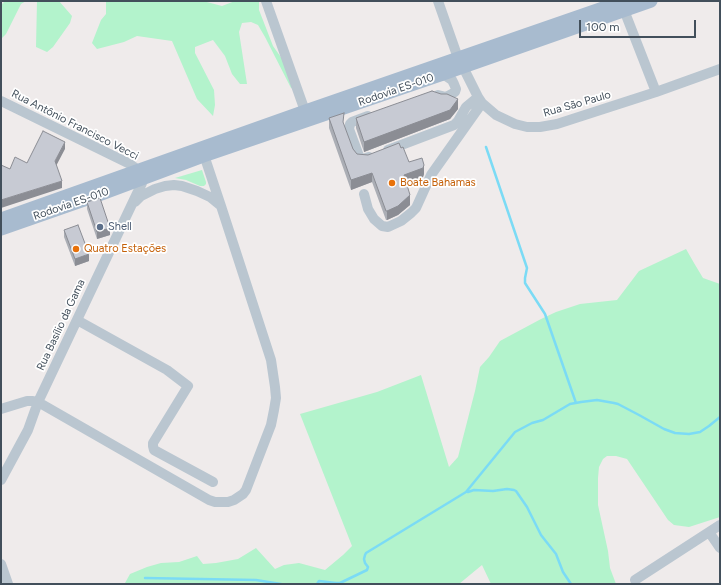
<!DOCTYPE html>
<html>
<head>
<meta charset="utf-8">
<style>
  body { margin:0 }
  #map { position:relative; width:721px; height:585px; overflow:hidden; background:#efebeb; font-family:Figtree,sans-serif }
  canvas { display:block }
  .frame { position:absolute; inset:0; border:2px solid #424f5b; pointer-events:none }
  .scale { position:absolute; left:579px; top:20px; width:117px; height:18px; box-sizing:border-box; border:2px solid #424f5b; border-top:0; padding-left:5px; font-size:12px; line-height:14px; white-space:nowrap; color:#424f5b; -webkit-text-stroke:3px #fff; paint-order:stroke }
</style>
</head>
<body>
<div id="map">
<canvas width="721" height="585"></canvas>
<div class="frame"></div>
<div class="scale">100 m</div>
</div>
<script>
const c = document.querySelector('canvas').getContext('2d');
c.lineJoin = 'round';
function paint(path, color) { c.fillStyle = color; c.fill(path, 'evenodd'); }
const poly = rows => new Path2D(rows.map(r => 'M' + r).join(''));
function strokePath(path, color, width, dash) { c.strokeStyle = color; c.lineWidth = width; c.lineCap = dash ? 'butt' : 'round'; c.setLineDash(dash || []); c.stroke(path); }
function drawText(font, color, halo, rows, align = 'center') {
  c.font = font + ' Figtree,sans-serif'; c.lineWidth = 3.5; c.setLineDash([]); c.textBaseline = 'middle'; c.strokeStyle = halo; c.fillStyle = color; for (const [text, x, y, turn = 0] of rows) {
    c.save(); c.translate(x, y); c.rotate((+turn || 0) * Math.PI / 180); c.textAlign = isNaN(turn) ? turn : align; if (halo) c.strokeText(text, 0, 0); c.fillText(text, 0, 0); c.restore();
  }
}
const green = poly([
  [4,1,26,1,21,4,6,34,1,39,1,2,3,4],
  [37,1,59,1,72,16,70,23,53,47,47,52,36,47],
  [106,1,203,1,222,6,235,1,259,1,259,10,273,46,300,84,297,90,291,88,265,37,258,25,251,22,242,23,239,32,247,84,240,84,232,74,225,56,213,40,195,47,195,53,214,90,215,105,213,116,197,99,172,41,137,36,124,42,97,49,92,43,101,20,106,14],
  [202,170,206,182,206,184,204,186,200,186,186,180,175,178],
  [686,249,694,263,703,278,720,284,720,487,719,488,720,490,720,517,689,527,674,525,668,520,627,459,616,456,607,456,603,459,599,467,598,478,598,505,608,551,610,568,616,584,491,584,482,565,459,584,128,584,125,583,130,574,147,567,161,563,179,562,197,556,203,564,216,563,238,559,256,548,275,569,284,565,299,563,325,570,343,555,352,546,300,414,377,392,421,375,449,467,458,457,475,391,480,367,489,357,500,341,541,319,556,312,580,304,617,300,639,271]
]);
const stream = poly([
  [486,147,527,268,525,278,525,283,545,314,576,403],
  [468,492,474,490,493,491,507,489,514,490,516,491,527,507,541,535,556,554,563,572,571,584],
  [145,578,256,580,281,584],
  [317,584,319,581,336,583,340,583,367,570,368,567,365,563,364,559,365,555,366,553,466,492,515,432,532,423,543,420,570,404,581,402,597,400,614,403,618,404,639,415,664,429,675,433,689,434,700,432,709,426,720,417]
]);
const minor = poly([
  [266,1,305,111],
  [438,1,458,58],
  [624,10,656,92],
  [463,67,478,97,482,103,496,115,515,124,527,127,540,127,557,124,656,92,720,69],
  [438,95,446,97,455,92,456,89,454,84,452,80,446,76,440,75],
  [1,101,130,164,138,170,142,183,38,402,28,430,1,480],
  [368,116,352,122,350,124,349,129,359,156,360,158,363,159,369,157],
  [388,150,454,125,458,121,466,107,478,97],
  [364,194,368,209,374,219,382,226,388,227,401,221,411,213,416,208,431,175,482,103],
  [135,202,141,196,155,189,165,186,174,185,182,186,197,191,210,197,221,206],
  [77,320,167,370,188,386,153,443,153,446,154,450,213,482],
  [1,409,27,401,32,401,38,402,209,500,215,502,228,502,234,500,243,494,246,490,271,425,274,410,276,398,275,387,271,360,221,206,202,149],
  [709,532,720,548],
  [1,564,8,584],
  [635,580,720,525]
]);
const major = poly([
  [1,219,305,111,623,1],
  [1,229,104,193,209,154,440,75,651,1]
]);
const wall = poly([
  [458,109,450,119,364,152,356,128,356,118],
  [329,118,357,154,368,155,401,148,409,162,424,174,423,177,406,183,410,205,398,215,387,220,386,220,372,182,351,190,329,128],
  [87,202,110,235,97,239,87,209],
  [64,230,89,261,75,266,64,237]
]);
const shadedWall = poly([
  [458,99,458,109,450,119,364,152,364,142],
  [65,142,65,149,55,168,55,161],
  [424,165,424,174,423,177,404,184,404,175],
  [372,173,372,182,351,190,351,180],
  [62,181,62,188,1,208,1,200],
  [410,195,410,205,398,215,387,220,387,211],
  [110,228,110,235,97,239,97,232],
  [89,254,89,261,75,266,75,259]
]);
const building = poly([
  [432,91,441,94,447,94,458,99,450,110,364,142,356,118,432,91],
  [344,113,343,122,353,149,357,154,368,155,399,143,401,148,403,147,409,162,422,158,424,165,423,168,404,175,410,195,398,206,387,211,386,211,372,173,351,180,329,118,344,113],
  [43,131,65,142,55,161,62,181,1,200,1,165,10,169,15,157,27,163,43,131],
  [100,198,110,228,97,232,87,202,100,198],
  [78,225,89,254,75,259,64,230,78,225]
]);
const markers = [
  [392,183,4,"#e8710a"],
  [100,227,4,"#5c6f8a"],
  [76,249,4,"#e8710a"]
];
const streetNames = [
  ["Rodovia ES-010",396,90,-19],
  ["Rua São Paulo",577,104,-16],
  ["Rua Antônio Francisco Vecci",75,125,27],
  ["Rodovia ES-010",71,204,-19],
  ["Rua Basílio da Gama",61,325,-65]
];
const foodNames = [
  ["Boate Bahamas",400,183],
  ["Quatro Estações",84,249]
];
const serviceNames = [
  ["Shell",108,227]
];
paint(green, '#b3f3cc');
strokePath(stream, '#7bdbf5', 2.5);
strokePath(minor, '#bac6d0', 10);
strokePath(major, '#a8bbcf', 13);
paint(wall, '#abaeb5');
paint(shadedWall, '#8b8d94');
paint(building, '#c7cad3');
strokePath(building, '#8b8d94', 1);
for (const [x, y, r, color] of markers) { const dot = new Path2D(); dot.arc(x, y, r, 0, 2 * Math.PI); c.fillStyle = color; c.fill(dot); strokePath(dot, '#fff', 1.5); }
drawText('11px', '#424f5b', '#fff', streetNames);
drawText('11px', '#c56008', '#fff', foodNames, 'left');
drawText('11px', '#4e5e75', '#fff', serviceNames, 'left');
</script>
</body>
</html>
